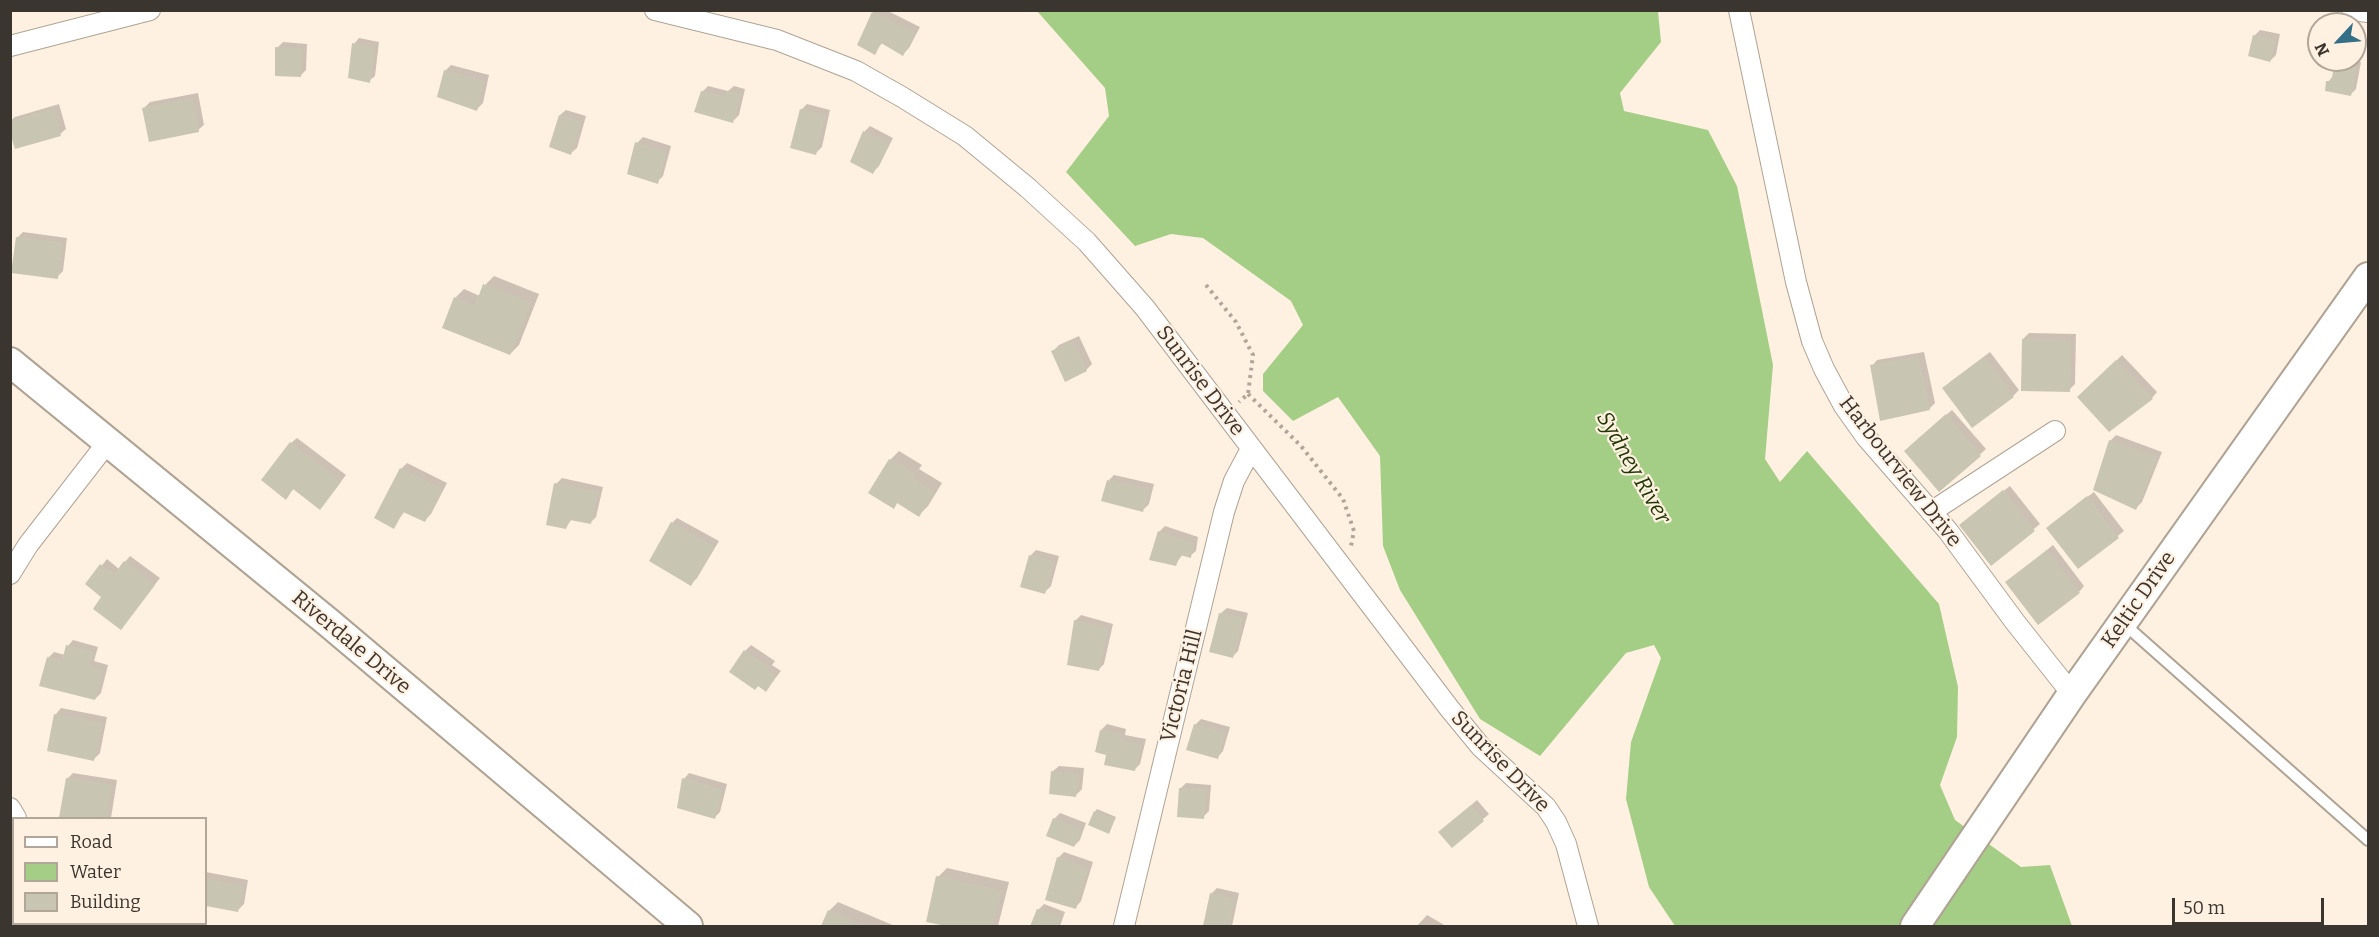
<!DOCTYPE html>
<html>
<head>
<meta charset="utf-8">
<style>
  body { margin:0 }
  #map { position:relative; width:2379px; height:937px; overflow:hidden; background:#fff1e2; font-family:Bitter,serif }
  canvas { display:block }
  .frame { position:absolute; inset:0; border:12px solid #3b352f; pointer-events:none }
  .legend { position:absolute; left:12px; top:817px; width:195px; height:108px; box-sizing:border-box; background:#fff1e2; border:2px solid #b1a69a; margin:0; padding:8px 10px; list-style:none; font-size:18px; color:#3b352f }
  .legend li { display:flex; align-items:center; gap:12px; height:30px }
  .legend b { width:30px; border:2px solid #b1a69a }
  .north { position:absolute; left:2307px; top:12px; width:60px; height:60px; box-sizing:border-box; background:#fff1e2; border:2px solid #b1a69a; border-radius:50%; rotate:244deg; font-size:16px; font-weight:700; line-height:24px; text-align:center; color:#3b352f }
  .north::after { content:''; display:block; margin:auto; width:21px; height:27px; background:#337087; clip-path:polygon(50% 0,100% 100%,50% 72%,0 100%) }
  .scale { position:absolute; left:2172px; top:898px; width:152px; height:27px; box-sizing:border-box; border:3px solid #3b352f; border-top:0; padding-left:8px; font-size:18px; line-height:21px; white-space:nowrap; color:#3b352f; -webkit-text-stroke:4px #fff1e2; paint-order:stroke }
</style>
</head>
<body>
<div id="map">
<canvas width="2379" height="937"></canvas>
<div class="frame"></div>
<ul class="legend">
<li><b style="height:8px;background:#fff"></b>Road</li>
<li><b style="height:16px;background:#a4cd85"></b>Water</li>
<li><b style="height:16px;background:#c8c6b3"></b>Building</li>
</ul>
<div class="north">N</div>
<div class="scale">50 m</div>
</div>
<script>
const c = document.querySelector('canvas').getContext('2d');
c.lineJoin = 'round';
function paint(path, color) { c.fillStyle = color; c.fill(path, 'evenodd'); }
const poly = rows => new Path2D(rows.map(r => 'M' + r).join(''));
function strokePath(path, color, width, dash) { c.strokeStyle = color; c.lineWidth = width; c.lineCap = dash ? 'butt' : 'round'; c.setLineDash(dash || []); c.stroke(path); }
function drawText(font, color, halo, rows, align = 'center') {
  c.font = font + ' Bitter,serif'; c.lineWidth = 4.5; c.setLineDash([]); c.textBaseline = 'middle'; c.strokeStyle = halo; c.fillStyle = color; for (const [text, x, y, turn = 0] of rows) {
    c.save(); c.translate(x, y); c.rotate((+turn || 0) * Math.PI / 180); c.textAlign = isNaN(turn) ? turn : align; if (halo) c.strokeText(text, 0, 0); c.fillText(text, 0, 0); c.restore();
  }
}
const water = poly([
  [1037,11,1658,11,1661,42,1620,93,1624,111,1708,130,1737,186,1773,365,1765,459,1780,482,1807,451,1939,604,1958,687,1957,737,1940,785,1955,820,2021,867,2050,865,2072,926,1675,926,1649,887,1626,799,1631,742,1661,658,1654,645,1626,653,1540,756,1480,719,1400,590,1383,546,1380,456,1338,397,1293,421,1263,391,1263,374,1303,325,1291,301,1203,238,1171,234,1135,246,1066,172,1109,116,1105,88]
]);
const shadow = poly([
  [875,10,886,10,920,27,909,48,903,54,883,42,874,53,873,13],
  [2260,30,2280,34,2276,55,2270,61,2254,36],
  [359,38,379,42,375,76,369,81,354,44],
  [283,42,307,44,306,70,300,76,277,48],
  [2341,60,2361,62,2356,89,2350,95,2328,82,2334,75,2336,65],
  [451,65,489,75,483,103,477,109,445,71],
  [708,86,728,91,734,86,745,89,739,115,733,121,702,92],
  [198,93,204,125,198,130,144,108,150,102],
  [59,104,66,129,60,134,10,121,15,117],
  [807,104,830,110,822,147,816,153,801,110],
  [566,110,586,116,577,148,571,153,560,115],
  [870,126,893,138,879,166,873,172,864,132],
  [643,137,671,146,663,176,657,182,637,143],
  [23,232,67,238,63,271,57,277,17,238],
  [494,276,539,294,519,345,510,354,455,298,464,289,480,296,485,285],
  [2029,333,2076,334,2075,384,2069,390,2023,339],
  [1079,336,1092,364,1086,370,1053,351,1059,345],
  [1924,352,1935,403,1929,409,1872,366,1877,360],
  [1990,352,2019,390,2013,396,1950,382],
  [2122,355,2157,392,2152,398,2080,397],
  [1952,410,1986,449,1940,490,1911,445],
  [2116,435,2162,452,2142,502,2136,508,2110,441],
  [297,438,346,475,325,502,294,488,291,492,291,443],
  [899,451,922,465,919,469,942,483,928,506,919,515,898,502,894,507,890,460],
  [407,463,447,483,431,514,425,520,405,511,393,527,401,469],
  [1114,475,1154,484,1149,504,1143,510,1109,480],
  [562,478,603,487,596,517,590,523,572,519,566,527,556,484],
  [2010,486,2040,524,1991,564,1967,519],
  [2094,492,2124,531,2078,567,2054,522],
  [677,518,719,541,697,578,691,584,672,523],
  [1165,526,1198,537,1196,551,1190,556,1183,554,1175,565,1159,532],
  [2053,545,2084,586,2079,592,2007,582],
  [1036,550,1059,556,1051,586,1045,592,1031,555],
  [130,556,160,578,126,622,103,596,87,584,107,559,119,569],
  [1227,608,1248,613,1238,651,1232,657,1221,613],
  [1081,615,1113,624,1104,664,1098,670,1075,621],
  [73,640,98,647,94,661,108,665,101,693,95,699,48,658,54,652,65,655,68,646],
  [751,645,775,661,772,665,781,671,766,690,745,651],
  [61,708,107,717,100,753,94,759,49,750,56,714],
  [1201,719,1230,727,1223,751,1218,757,1195,725],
  [1107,724,1126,729,1125,735,1146,739,1140,764,1134,770,1108,754,1101,730],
  [1059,766,1084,768,1082,789,1076,795,1053,771],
  [73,773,117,780,111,818,61,818,67,779],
  [689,773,727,784,720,812,715,817,684,779],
  [1186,783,1211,785,1209,811,1203,817,1180,789],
  [1477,800,1489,814,1452,846,1446,827],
  [1097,809,1116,817,1109,832,1095,812],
  [1060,813,1086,823,1080,840,1074,846,1054,819],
  [1064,852,1093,862,1081,901,1076,907,1058,858],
  [947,868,1009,882,998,926,953,926,927,921,938,877],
  [206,872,248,880,244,904,238,910,206,904],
  [1217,888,1239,893,1232,926,1205,926,1211,894],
  [838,902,895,926,823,926,829,911],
  [1044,904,1065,912,1060,926,1032,926,1038,910],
  [1427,915,1446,926,1417,926]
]);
const building = poly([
  [872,12,915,33,903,56,881,43,875,55,857,45],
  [2253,35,2275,40,2270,62,2248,56],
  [352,43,374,48,370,83,348,78],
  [275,47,302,49,301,77,275,76],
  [2335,64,2356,68,2351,96,2325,91,2326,81,2331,81],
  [444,70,484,81,477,111,437,97],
  [701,91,725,97,726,91,740,95,733,123,694,112],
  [192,98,199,132,149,142,142,108],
  [54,109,61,136,15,149,10,133,10,121],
  [800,109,825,116,816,155,790,148],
  [559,115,581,122,571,155,549,147],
  [863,131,889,144,873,174,850,162],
  [635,142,666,152,658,184,627,174],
  [16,237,62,243,58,279,11,273],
  [483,284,531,303,510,355,442,328,454,297,475,306],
  [2022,339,2071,340,2070,392,2021,391],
  [1073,341,1087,371,1065,382,1051,351],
  [1918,357,1930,410,1880,421,1870,365],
  [1984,357,2014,397,1972,428,1942,388],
  [2116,360,2153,399,2109,432,2077,397],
  [1946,414,1981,456,1939,492,1904,451],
  [2109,440,2157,457,2136,510,2093,490],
  [290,442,341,482,320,510,293,489,286,500,261,480],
  [889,459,915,474,912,479,934,492,919,517,897,503,894,509,868,493],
  [400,468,442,489,425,522,403,512,394,529,374,518],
  [1107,480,1149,489,1143,512,1101,501],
  [554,483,598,492,591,524,570,520,566,529,546,525],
  [2003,490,2035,531,1991,566,1959,525],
  [2087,496,2119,538,2078,569,2046,528],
  [671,522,714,547,691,586,649,561],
  [1158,531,1193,543,1191,558,1180,555,1176,566,1149,560],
  [2047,550,2080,593,2038,625,2005,582],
  [1029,555,1054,562,1045,594,1020,587],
  [124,561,155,585,121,630,93,609,101,597,85,584,100,564,114,574],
  [1219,613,1243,618,1233,658,1209,652],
  [1074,620,1108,629,1099,671,1067,665],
  [66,645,93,652,89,667,103,670,95,700,39,686,47,657,62,661],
  [744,650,770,668,768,671,776,677,766,692,758,686,755,690,729,672],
  [54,714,102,723,94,761,47,751],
  [1194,724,1225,733,1218,759,1186,750],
  [1100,730,1121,734,1120,740,1141,745,1135,771,1104,765,1106,755,1095,752],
  [1051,771,1079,774,1076,797,1049,794],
  [66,778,112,785,106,818,59,818],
  [682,778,722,790,715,819,677,808],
  [1179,788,1206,790,1204,819,1177,817],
  [1471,805,1484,821,1452,848,1438,832],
  [1094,811,1115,819,1109,834,1088,825],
  [1053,818,1081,829,1074,847,1046,836],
  [1057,857,1088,868,1076,909,1045,900],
  [936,876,1001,891,992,926,946,926,926,922],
  [206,879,243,886,238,912,206,906],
  [1210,893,1234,899,1229,926,1203,926],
  [1037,909,1061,917,1057,926,1030,926],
  [828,910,865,926,821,926]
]);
const path = poly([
  [1206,285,1236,322,1253,355,1248,394,1239,402],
  [1248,394,1301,446,1343,499,1354,531,1351,546]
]);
const lane = poly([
  [2123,623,2368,840]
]);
const street = poly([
  [655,10,777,40,856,71,902,97,965,136,1028,188,1087,242,1145,308,1449,708,1481,747,1546,807,1556,822,1566,844,1588,926],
  [1739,10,1796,282,1812,341,1824,369,1844,406,1866,437,1948,531,2015,622,2072,694],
  [2352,10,2368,12],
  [10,46,150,10],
  [1931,512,2055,431],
  [10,574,28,545,107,443],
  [10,808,16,818],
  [60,926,63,924],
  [1124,926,1224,512,1234,481,1251,449]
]);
const secondary = poly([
  [10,362,329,623,688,926],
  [1915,926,2072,694,2368,277]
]);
const streetNames = [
  ["Sunrise Drive",1200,381,53],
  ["Harbourview Drive",1900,472,52],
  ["Keltic Drive",2139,600,-55],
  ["Riverdale Drive",351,643,40],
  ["Victoria Hill",1182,686,-76],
  ["Sunrise Drive",1500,762,46]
];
const waterNames = [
  ["Sydney River",1633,468,60]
];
paint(water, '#a4cd85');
paint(shadow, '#0003');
paint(building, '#c8c6b3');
strokePath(lane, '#afa394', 14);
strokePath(street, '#afa394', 22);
strokePath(secondary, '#afa394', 32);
strokePath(path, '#b0a59a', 4, [3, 4.5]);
strokePath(lane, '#fff', 10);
strokePath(street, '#fff', 20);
strokePath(secondary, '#fff', 28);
drawText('21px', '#3b352f', '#fff1e2', streetNames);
drawText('italic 22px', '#1e3702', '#fff1e2', waterNames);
</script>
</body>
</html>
